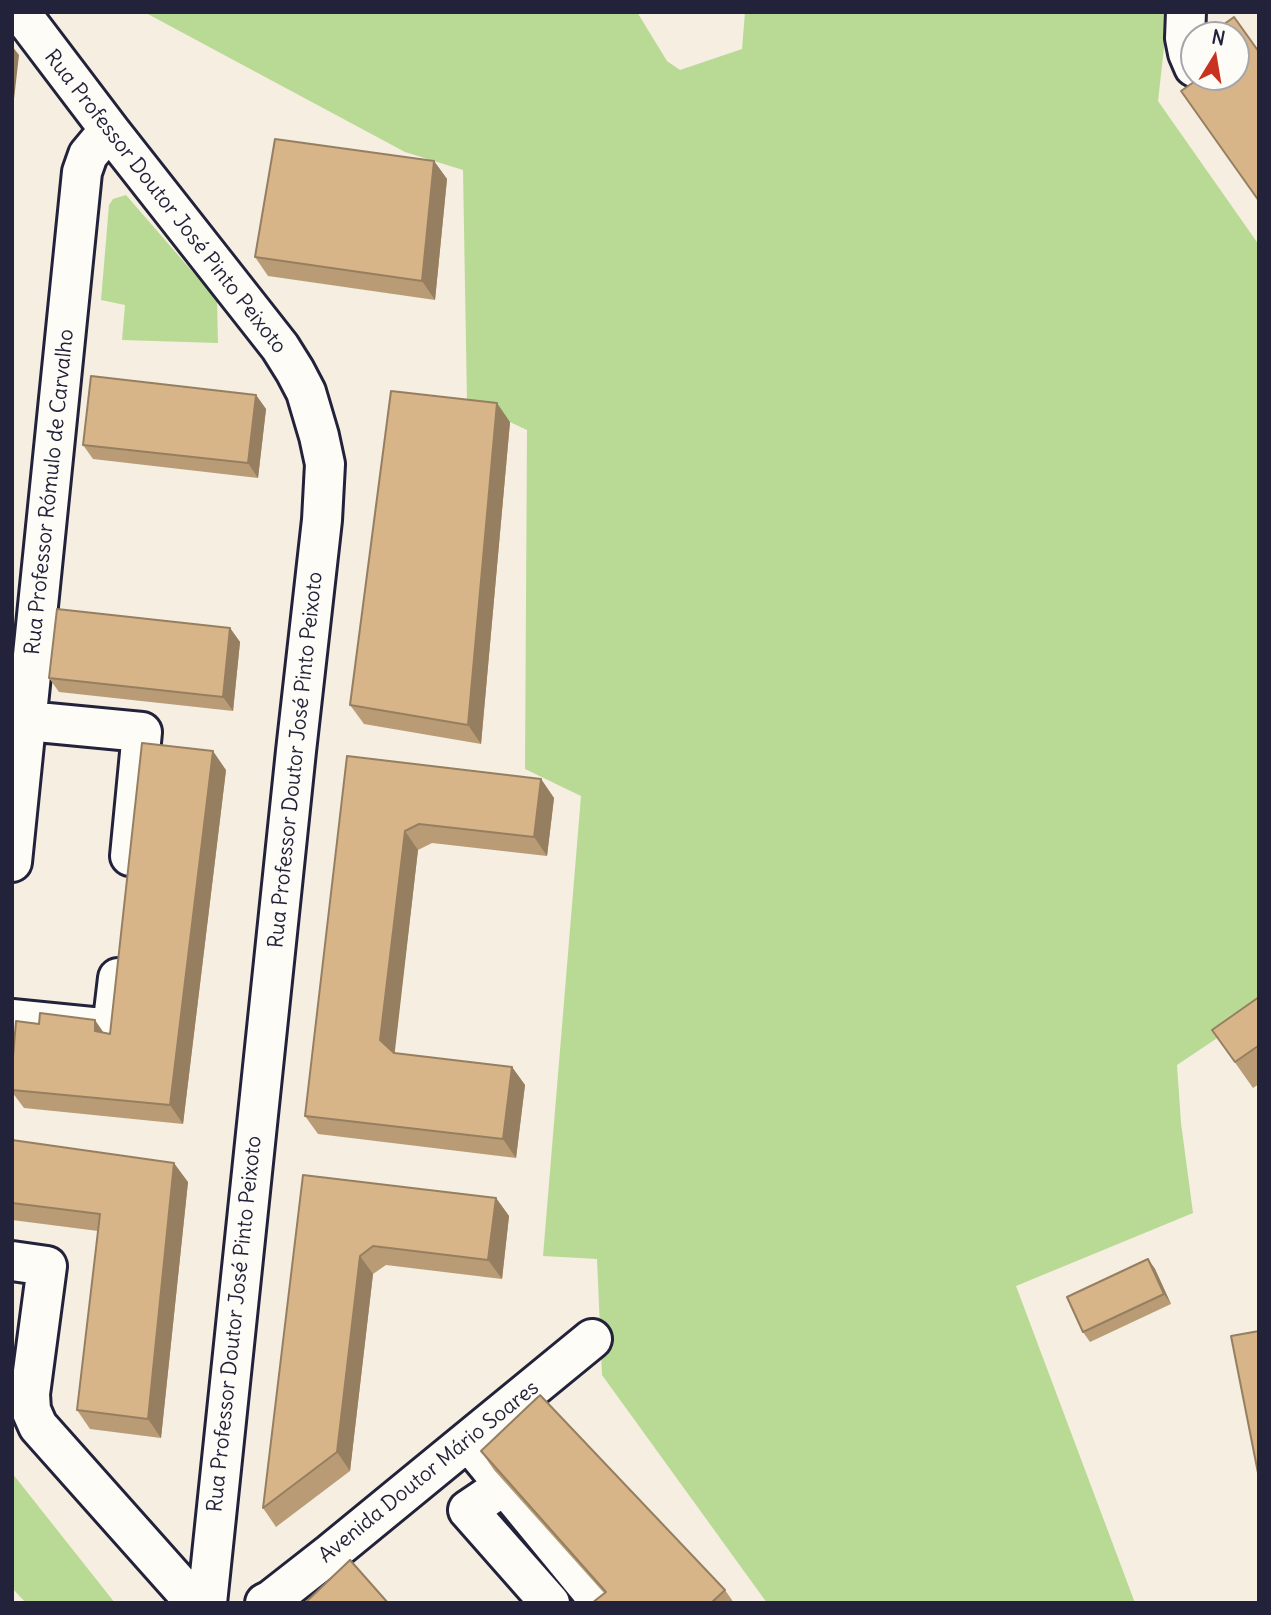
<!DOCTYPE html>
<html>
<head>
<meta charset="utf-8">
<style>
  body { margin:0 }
  #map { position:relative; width:1271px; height:1615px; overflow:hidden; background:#f5eee1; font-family:Delius,sans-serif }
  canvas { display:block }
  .frame { position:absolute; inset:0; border:14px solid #22223b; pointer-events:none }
  .north { position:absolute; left:1180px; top:21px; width:70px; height:70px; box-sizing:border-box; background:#fdfcf7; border:2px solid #a5a5ac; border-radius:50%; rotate:11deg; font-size:19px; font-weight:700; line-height:28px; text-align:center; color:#22223b }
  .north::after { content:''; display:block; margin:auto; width:24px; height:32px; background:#c8321e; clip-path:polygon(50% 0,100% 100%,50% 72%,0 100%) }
</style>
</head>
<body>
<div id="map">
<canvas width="1271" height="1615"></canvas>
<div class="frame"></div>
<div class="north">N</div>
</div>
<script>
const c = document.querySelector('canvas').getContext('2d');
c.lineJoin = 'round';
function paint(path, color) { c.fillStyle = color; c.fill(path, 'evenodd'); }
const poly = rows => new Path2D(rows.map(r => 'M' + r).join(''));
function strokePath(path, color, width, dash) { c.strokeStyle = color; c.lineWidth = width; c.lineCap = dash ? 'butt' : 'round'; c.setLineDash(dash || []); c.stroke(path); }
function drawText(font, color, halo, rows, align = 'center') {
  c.font = font + ' Delius,sans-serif'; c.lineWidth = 6; c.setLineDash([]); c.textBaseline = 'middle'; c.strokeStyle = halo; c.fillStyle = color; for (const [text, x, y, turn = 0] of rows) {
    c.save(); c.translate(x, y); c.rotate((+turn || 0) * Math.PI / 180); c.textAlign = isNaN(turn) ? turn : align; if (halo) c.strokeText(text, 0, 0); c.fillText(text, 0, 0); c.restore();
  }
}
const green = poly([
  [144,12,637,12,667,61,680,70,742,49,745,12,1168,12,1158,101,1259,245,1259,1010,1177,1065,1181,1123,1193,1213,1016,1286,1135,1603,767,1603,602,1375,597,1259,543,1256,581,796,525,769,527,430,467,402,463,170,405,152],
  [126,195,217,300,218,343,122,340,125,305,101,300,109,205,113,199],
  [12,1473,115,1603,26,1603,12,1588]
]);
const minor = poly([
  [20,12,111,132,280,347,295,371,306,392,319,436,325,464,322,520,296,751,207,1603],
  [1186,12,1185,38,1188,53,1194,67],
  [27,721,142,732,130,856],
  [12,862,82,172,88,155,98,143,111,132],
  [12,1019,112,1029,118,978],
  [12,1261,47,1266,30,1394,31,1410,38,1426,184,1590,206,1603],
  [468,1441,601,1603],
  [505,1485,468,1510,550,1603],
  [265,1603,271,1600,331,1553,592,1339]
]);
const wall = poly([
  [434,161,447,179,435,300,268,276,255,257],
  [256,395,266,409,258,478,93,459,83,445],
  [510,422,481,744,364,724,350,705],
  [230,628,240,642,233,711,59,692,49,678],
  [347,756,541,779,554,798,547,856,432,843,418,850,394,1053,512,1067,525,1085,516,1158,318,1134,305,1116],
  [226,770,183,1124,24,1108,12,1092,12,1069,39,1024,110,1034],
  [1259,997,1259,1084,1253,1088,1212,1030],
  [12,1140,188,1182,161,1438,90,1429,77,1410,98,1231,12,1220],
  [303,1175,496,1198,509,1216,502,1279,386,1265,373,1274,350,1471,276,1527,263,1508],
  [1148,1259,1155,1269,1171,1304,1090,1342,1083,1332],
  [481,1451,725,1590,734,1603,592,1603,604,1593,494,1470]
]);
const shadedWall = poly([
  [12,46,19,55,12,117],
  [434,161,447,179,435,300,422,281],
  [256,395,266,409,258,478,248,463],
  [497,403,510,422,481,744,468,725],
  [230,628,240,642,233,711,223,697],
  [213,751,226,770,183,1124,170,1105],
  [541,779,554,798,547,856,534,837],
  [405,831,418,850,394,1059,380,1040],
  [95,1020,108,1039,95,1031],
  [512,1067,525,1085,516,1158,503,1139],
  [174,1163,188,1182,161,1438,148,1419],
  [496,1198,509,1216,502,1279,488,1260],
  [360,1256,373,1274,350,1471,337,1452],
  [1148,1259,1155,1269,1171,1304,1164,1294]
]);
const building = poly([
  [1234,17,1259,52,1259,201,1181,91,1201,77,1206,77,1210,83,1217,79,1216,77,1236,77,1236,35,1209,35,1234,17],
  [275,139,434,161,422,281,255,257,275,139],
  [91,376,256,395,248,463,83,445,91,376],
  [391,391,497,403,468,725,350,705,391,391],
  [57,609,230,628,223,697,49,678,57,609],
  [142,743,213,751,170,1105,12,1090,12,1069,16,1021,39,1024,40,1013,95,1020,95,1031,110,1034,142,743],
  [347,756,541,779,534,837,419,824,405,831,380,1040,394,1053,512,1067,503,1139,305,1116,347,756],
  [1259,997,1259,1047,1258,1046,1235,1062,1212,1030,1259,997],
  [12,1140,174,1163,148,1419,77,1410,100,1214,12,1203,12,1140],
  [303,1175,496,1198,488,1260,373,1246,360,1256,337,1452,263,1508,303,1175],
  [1148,1259,1164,1294,1083,1332,1067,1297,1148,1259],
  [1259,1331,1259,1478,1231,1336,1259,1331],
  [540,1395,725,1590,711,1603,592,1603,606,1592,481,1451,540,1395],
  [350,1560,388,1603,305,1603,350,1560]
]);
const streetNames = [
  ["Rua Professor Doutor José Pinto Peixoto",165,202,52],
  ["Rua Professor Rómulo de Carvalho",50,492,-84],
  ["Rua Professor Doutor José Pinto Peixoto",296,760,-84],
  ["Rua Professor Doutor José Pinto Peixoto",235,1324,-84],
  ["Avenida Doutor Mário Soares",429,1472,-39]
];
paint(green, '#b9da94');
strokePath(minor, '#22223b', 44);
strokePath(minor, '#fdfcf7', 38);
paint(wall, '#b99c76');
paint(shadedWall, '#967f60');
paint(building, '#d7b589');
strokePath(building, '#967f60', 2);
drawText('21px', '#22223b', '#fdfcf7', streetNames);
</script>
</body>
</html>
